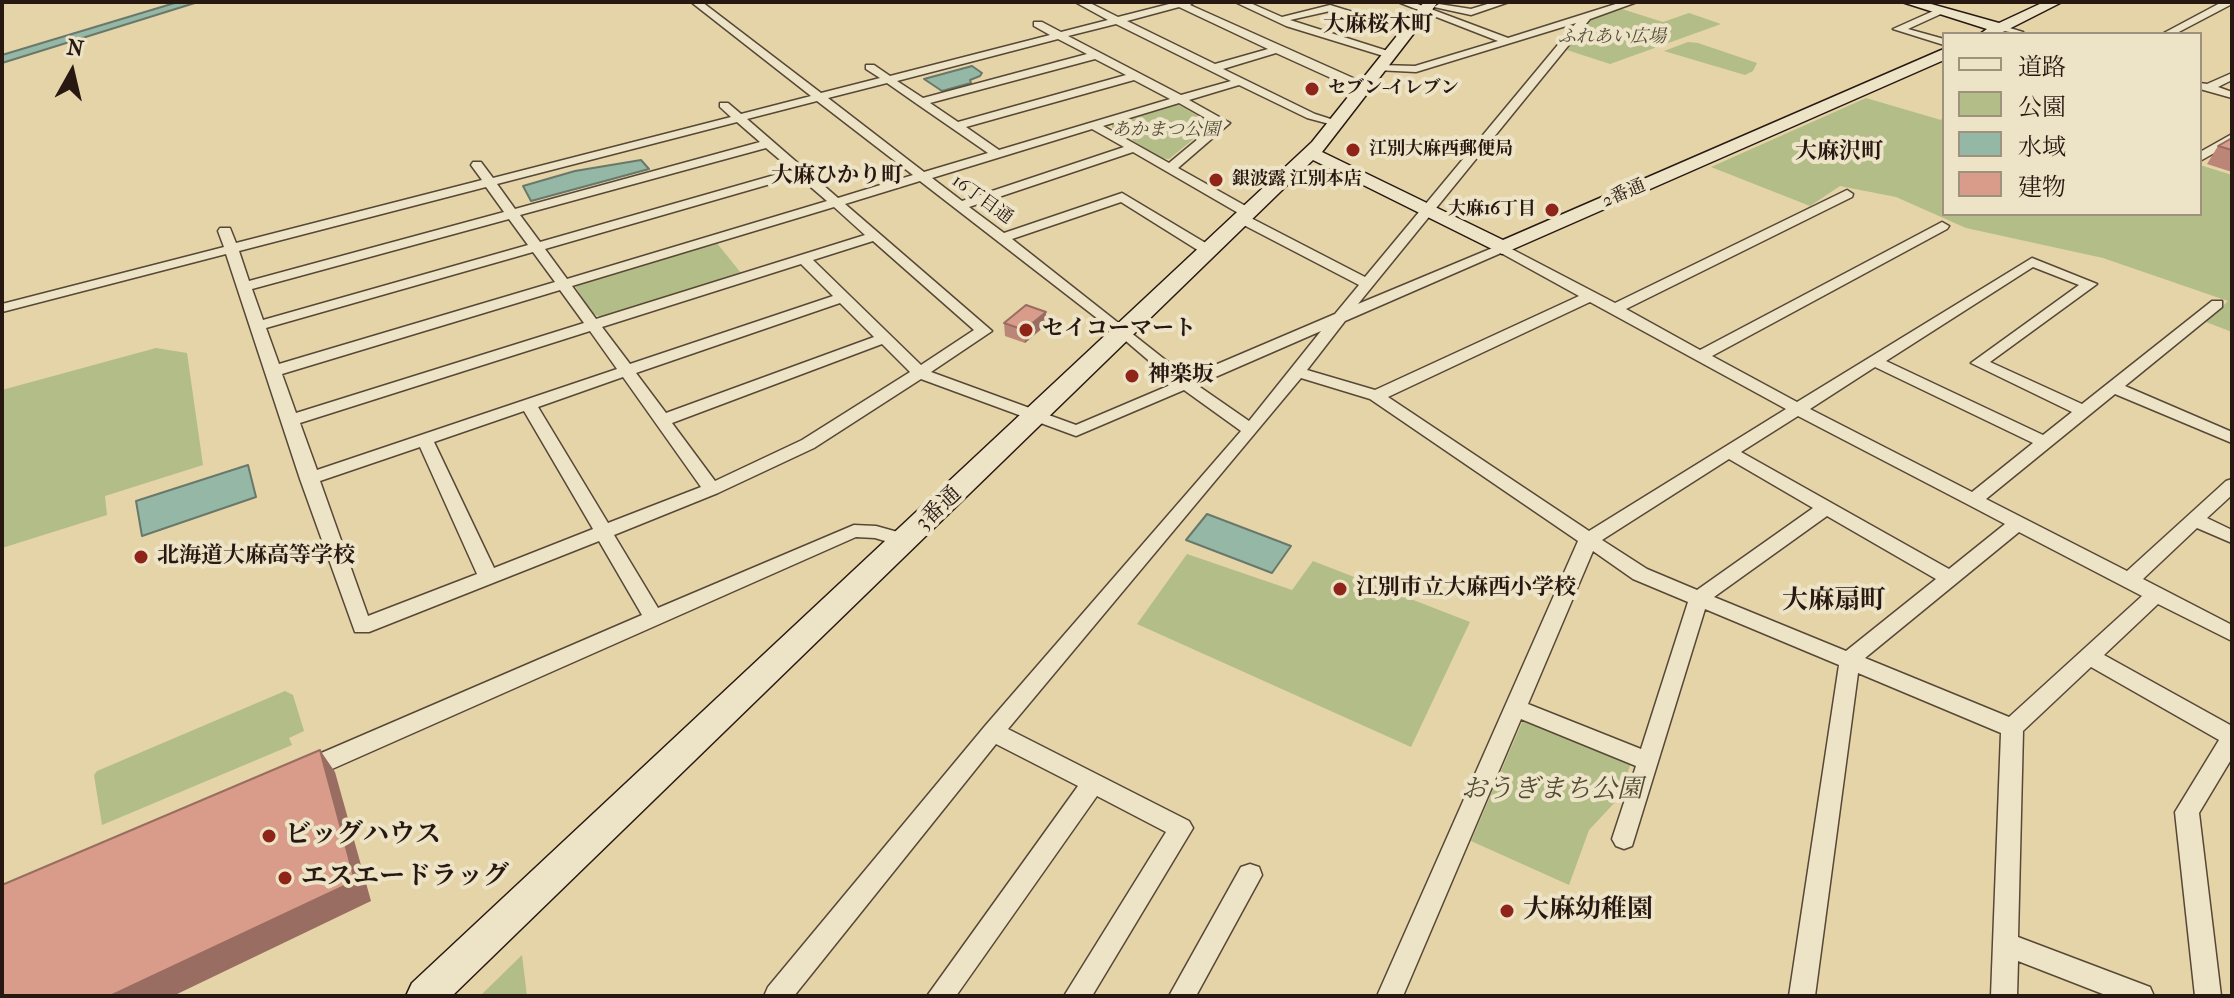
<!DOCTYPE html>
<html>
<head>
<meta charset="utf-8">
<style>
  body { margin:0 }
  #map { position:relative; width:2234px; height:998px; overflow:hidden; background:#e4d4a7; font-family:"IM FELL French Canon","Noto Serif JP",serif }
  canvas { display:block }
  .frame { position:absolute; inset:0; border:4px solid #281812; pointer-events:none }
  .legend { position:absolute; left:1942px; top:32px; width:260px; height:184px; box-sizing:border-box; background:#ede3c6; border:2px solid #9e927e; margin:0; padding:10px 14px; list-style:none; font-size:24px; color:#281812 }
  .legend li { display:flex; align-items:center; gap:16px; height:40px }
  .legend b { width:40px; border:2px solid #9e927e }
  .north { position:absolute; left:32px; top:32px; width:80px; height:80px; -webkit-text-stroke:6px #ede3c6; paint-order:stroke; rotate:8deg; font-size:22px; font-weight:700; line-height:32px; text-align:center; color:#281812 }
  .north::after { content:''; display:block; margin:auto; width:28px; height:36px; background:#281812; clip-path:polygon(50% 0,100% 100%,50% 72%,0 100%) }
</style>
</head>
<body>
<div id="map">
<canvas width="2234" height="998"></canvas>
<div class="frame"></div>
<ul class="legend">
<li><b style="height:10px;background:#ede3c6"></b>道路</li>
<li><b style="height:22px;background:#b2bd88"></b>公園</li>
<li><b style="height:22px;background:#95b8a6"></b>水域</li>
<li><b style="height:22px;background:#da9c8a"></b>建物</li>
</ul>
<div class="north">N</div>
</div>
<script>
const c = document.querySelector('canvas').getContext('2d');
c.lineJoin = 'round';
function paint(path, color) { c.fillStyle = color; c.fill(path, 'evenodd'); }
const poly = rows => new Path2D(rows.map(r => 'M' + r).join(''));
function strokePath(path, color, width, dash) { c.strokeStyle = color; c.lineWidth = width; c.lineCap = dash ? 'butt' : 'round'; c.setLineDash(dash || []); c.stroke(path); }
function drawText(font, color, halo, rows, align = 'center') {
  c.font = font + ' "IM FELL French Canon","Noto Serif JP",serif'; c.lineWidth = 8; c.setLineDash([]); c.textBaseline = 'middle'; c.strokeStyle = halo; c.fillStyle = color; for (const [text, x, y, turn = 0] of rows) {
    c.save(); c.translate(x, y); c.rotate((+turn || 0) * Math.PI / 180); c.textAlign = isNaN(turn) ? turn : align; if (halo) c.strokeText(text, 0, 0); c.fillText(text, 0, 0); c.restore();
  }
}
const green = poly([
  [1622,9,1663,22,1689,13,1721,24,1610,64,1567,50,1590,19],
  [1688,42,1698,43,1757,63,1753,71,1745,75,1664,51],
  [1866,98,1941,120,1944,114,1944,214,2200,214,2200,165,2232,175,2232,332,2206,322,2228,301,2103,258,1966,228,1896,197,1840,186,1810,206,1711,167],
  [1171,104,1179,105,1212,124,1169,159,1161,158,1112,128,1112,123],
  [716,242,741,273,602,317,592,314,575,286],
  [156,348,187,353,203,465,105,496,107,515,2,548,2,390],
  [1187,554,1292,590,1313,561,1470,622,1411,747,1137,624],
  [285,691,293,695,304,731,289,738,292,745,102,825,94,775,97,771],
  [1523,720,1631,763,1618,799,1589,830,1569,885,1471,841],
  [522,955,527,996,480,996]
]);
const water = poly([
  [178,2,198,2,2,63,2,55,178,2],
  [972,66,982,73,980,76,970,80,971,83,942,91,924,79,972,66],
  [641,160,649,169,531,201,523,186,575,171,641,160],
  [248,465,256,497,142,536,136,501,248,465],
  [1207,514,1291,546,1272,573,1186,540,1207,514]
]);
const street = poly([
  [691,2,702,2,821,93,880,78,866,69,866,65,874,65,890,76,1050,35,1034,26,1034,22,1042,22,1061,32,1108,20,1075,2,1088,2,1118,17,1177,2,1194,2,1190,5,1371,86,1365,89,1342,83,1276,53,1223,69,1315,114,1343,123,1337,126,1307,118,1239,85,1189,100,1230,123,1178,168,1251,209,1253,212,1247,216,1365,277,1576,23,1416,72,1376,70,1376,66,1380,65,1415,66,1498,41,1398,2,1412,2,1508,38,1622,2,1637,2,1590,19,1358,304,1502,244,1615,303,1847,190,1853,194,1852,197,1626,309,1700,350,1942,222,1949,226,1947,229,1712,356,1797,402,2032,258,2097,284,1990,362,2082,404,2212,301,2222,301,2222,307,2125,386,2232,432,2232,443,2115,394,1986,499,2127,571,2226,481,2232,479,2232,495,2207,518,2232,530,2232,543,2197,528,2143,579,2232,625,2232,641,2158,604,2104,655,2232,726,2232,758,2199,813,2221,996,2195,996,2175,812,2219,740,2091,667,2023,731,2018,937,2150,987,2154,996,2108,996,2018,961,2017,996,1991,996,2001,733,1858,673,1815,996,1789,996,1839,665,1705,609,1632,846,1624,849,1616,846,1612,839,1636,766,1521,719,1403,996,1377,996,1578,541,1370,399,1301,378,1008,729,1189,821,1193,828,1092,996,1064,996,1166,832,1097,796,956,996,927,996,1078,786,996,744,794,996,764,996,768,987,985,726,1241,431,1184,390,1076,436,921,379,814,448,718,493,614,535,658,608,854,525,876,526,912,536,914,541,912,546,905,547,875,538,856,537,314,777,306,779,298,777,295,770,298,763,642,615,599,541,369,632,355,632,300,479,226,254,2,312,2,304,224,247,218,231,220,228,230,228,236,243,482,180,471,165,473,162,481,162,493,178,731,117,720,107,720,103,728,103,741,114,811,96,691,2],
  [1179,7,1268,49,1215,64,1127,21,1179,7],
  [1116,24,1231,81,1181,95,1068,36,1116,24],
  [1058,39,1087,54,923,98,897,81,1058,39],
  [1095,59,1126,75,958,122,930,103,1095,59],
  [1134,80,1170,99,999,150,966,127,1134,80],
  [887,83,917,104,988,153,924,172,828,98,887,83],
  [817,101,913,175,838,198,747,119,817,101],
  [1179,103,1216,124,1169,163,1103,126,1179,103],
  [737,122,760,142,515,209,497,184,737,122],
  [1092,129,1124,147,962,201,932,178,1092,129],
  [766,148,792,170,540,242,520,215,766,148],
  [1133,152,1240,214,1234,218,1236,221,1359,285,1335,314,1187,377,1012,239,1121,202,1204,254,1214,254,1214,248,1122,193,1004,233,969,207,1133,152],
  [798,176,827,201,567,279,545,249,798,176],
  [920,181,1120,336,1175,383,1076,425,931,372,992,331,845,204,920,181],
  [486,187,504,212,249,281,239,251,486,187],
  [834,207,865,235,596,319,572,286,834,207],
  [509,219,528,245,263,320,252,289,509,219],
  [873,241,974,330,921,365,813,260,873,241],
  [533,252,555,282,279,364,266,328,533,252],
  [1501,253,1579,296,1375,390,1307,370,1345,321,1501,253],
  [801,264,833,296,630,364,602,327,801,264],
  [2033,267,2079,285,1971,363,2072,412,2043,435,1886,361,2033,267],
  [560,290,584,323,296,413,282,374,560,290],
  [1590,302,1786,409,1589,531,1388,397,1590,302],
  [840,303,874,337,666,413,636,373,840,303],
  [590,331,617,369,317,470,300,423,590,331],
  [1321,331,1249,421,1197,385,1321,331],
  [882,344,910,372,802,440,715,481,672,423,882,344],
  [1875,367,2033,443,1972,492,1810,409,1875,367],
  [623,377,701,487,608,523,538,407,623,377],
  [524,411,593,529,494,568,434,442,524,411],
  [1798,416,1967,504,2005,524,1949,569,1741,452,1798,416],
  [420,447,477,574,368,616,320,481,420,447],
  [1729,459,1813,508,1697,590,1647,569,1602,540,1729,459],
  [1827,516,1936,579,1846,651,1714,597,1827,516],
  [2019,532,2142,596,2009,717,1865,658,2019,532],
  [1593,551,1633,579,1688,602,1641,749,1528,704,1593,551],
  [1235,2,1248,2,1282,17,1330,5,1414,31,1409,34,1330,11,1290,20,1394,53,1394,57,1390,58,1286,26,1235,2],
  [1494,2,1509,2,1471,15,1434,7,1439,4,1471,9,1494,2],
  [2222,2,2232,4,2175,34,2162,34,2222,2],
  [1940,8,1945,11,1943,13,1908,29,1944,39,1944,45,1893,29,1940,8],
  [2000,25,2023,32,2024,34,1996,30,1996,26,2000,25],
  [2232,73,2232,80,2218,87,2232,92,2232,98,2200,89,2200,83,2207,84,2232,73],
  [2232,134,2232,143,2200,161,2200,152,2232,134],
  [1250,864,1259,867,1262,875,1196,996,1169,996,1241,867,1250,864]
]);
const secondary = poly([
  [1424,2,1438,2,1322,152,1503,240,1939,51,1944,49,1944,60,1502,254,1313,160,452,996,406,996,412,983,1312,142,1424,2],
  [1902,2,1924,2,1999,23,2044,2,2062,2,1999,34,1980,34,1987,29,1902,2]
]);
const wall = poly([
  [2232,138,2232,172,2207,164,2218,146],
  [1004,323,1046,325,1025,343,1005,336]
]);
const shadedWall = poly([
  [1046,312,1046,325,1025,343,1024,330],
  [320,750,335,772,371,901,173,996,110,996]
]);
const building = poly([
  [2232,138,2232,150,2218,146,2232,138],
  [1026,305,1046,312,1024,330,1004,323,1026,305],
  [320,750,355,881,110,996,2,996,2,885,320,750]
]);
const markers = [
  [1312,89,8,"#8f2418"],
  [1353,150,8,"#8f2418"],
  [1216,180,8,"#8f2418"],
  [1552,210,8,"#8f2418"],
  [1026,330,8,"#8f2418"],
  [1132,376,8,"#8f2418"],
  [141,557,8,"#8f2418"],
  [1340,589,8,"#8f2418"],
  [269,836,8,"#8f2418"],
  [285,878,8,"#8f2418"],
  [1507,911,8,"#8f2418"]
];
const farParknames = [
  ["ふれあい広場",1612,38],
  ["あかまつ公園",1166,131]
];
const farPoinames = [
  ["セブン-イレブン",1328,89],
  ["江別大麻西郵便局",1369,150],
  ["銀波露 江別本店",1232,180],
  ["大麻16丁目",1536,210,"right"]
];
const farStreetnames = [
  ["2番通",1624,194,-23],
  ["16丁目通",982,200,36]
];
const farQuarternames = [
  ["大麻桜木町",1378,26],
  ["大麻沢町",1839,153],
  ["大麻ひかり町",837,177]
];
const poiNames = [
  ["セイコーマート",1042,330],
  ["神楽坂",1148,376],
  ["北海道大麻高等学校",157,557],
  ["江別市立大麻西小学校",1356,589]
];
const streetNames = [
  ["3番通",939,509,-43]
];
const quarterNames = [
  ["大麻扇町",1834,602]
];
const nearParknames = [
  ["おうぎまち公園",1552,791]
];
const nearPoinames = [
  ["ビッグハウス",285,836],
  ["エスエードラッグ",301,878],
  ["大麻幼稚園",1523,911]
];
paint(green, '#b2bd88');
paint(water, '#95b8a6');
strokePath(water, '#69786b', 2);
strokePath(street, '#574737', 3);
strokePath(secondary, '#281812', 3);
paint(street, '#ede3c6');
paint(secondary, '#ede3c6');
paint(wall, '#bb8677');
paint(shadedWall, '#996d61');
paint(building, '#da9c8a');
strokePath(building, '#996d61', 2);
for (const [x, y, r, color] of markers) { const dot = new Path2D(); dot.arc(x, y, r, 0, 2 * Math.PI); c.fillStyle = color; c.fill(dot); strokePath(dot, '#ede3c6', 3); }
drawText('italic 18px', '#514a35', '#ede3c6', farParknames);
drawText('bold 18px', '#281812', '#ede3c6', farPoinames, 'left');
drawText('18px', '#281812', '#ede3c6', farStreetnames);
drawText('bold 22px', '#281812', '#ede3c6', farQuarternames);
drawText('bold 22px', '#281812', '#ede3c6', poiNames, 'left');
drawText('22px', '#281812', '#ede3c6', streetNames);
drawText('bold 26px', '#281812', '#ede3c6', quarterNames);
drawText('italic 26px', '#514a35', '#ede3c6', nearParknames);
drawText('bold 26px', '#281812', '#ede3c6', nearPoinames, 'left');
</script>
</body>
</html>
